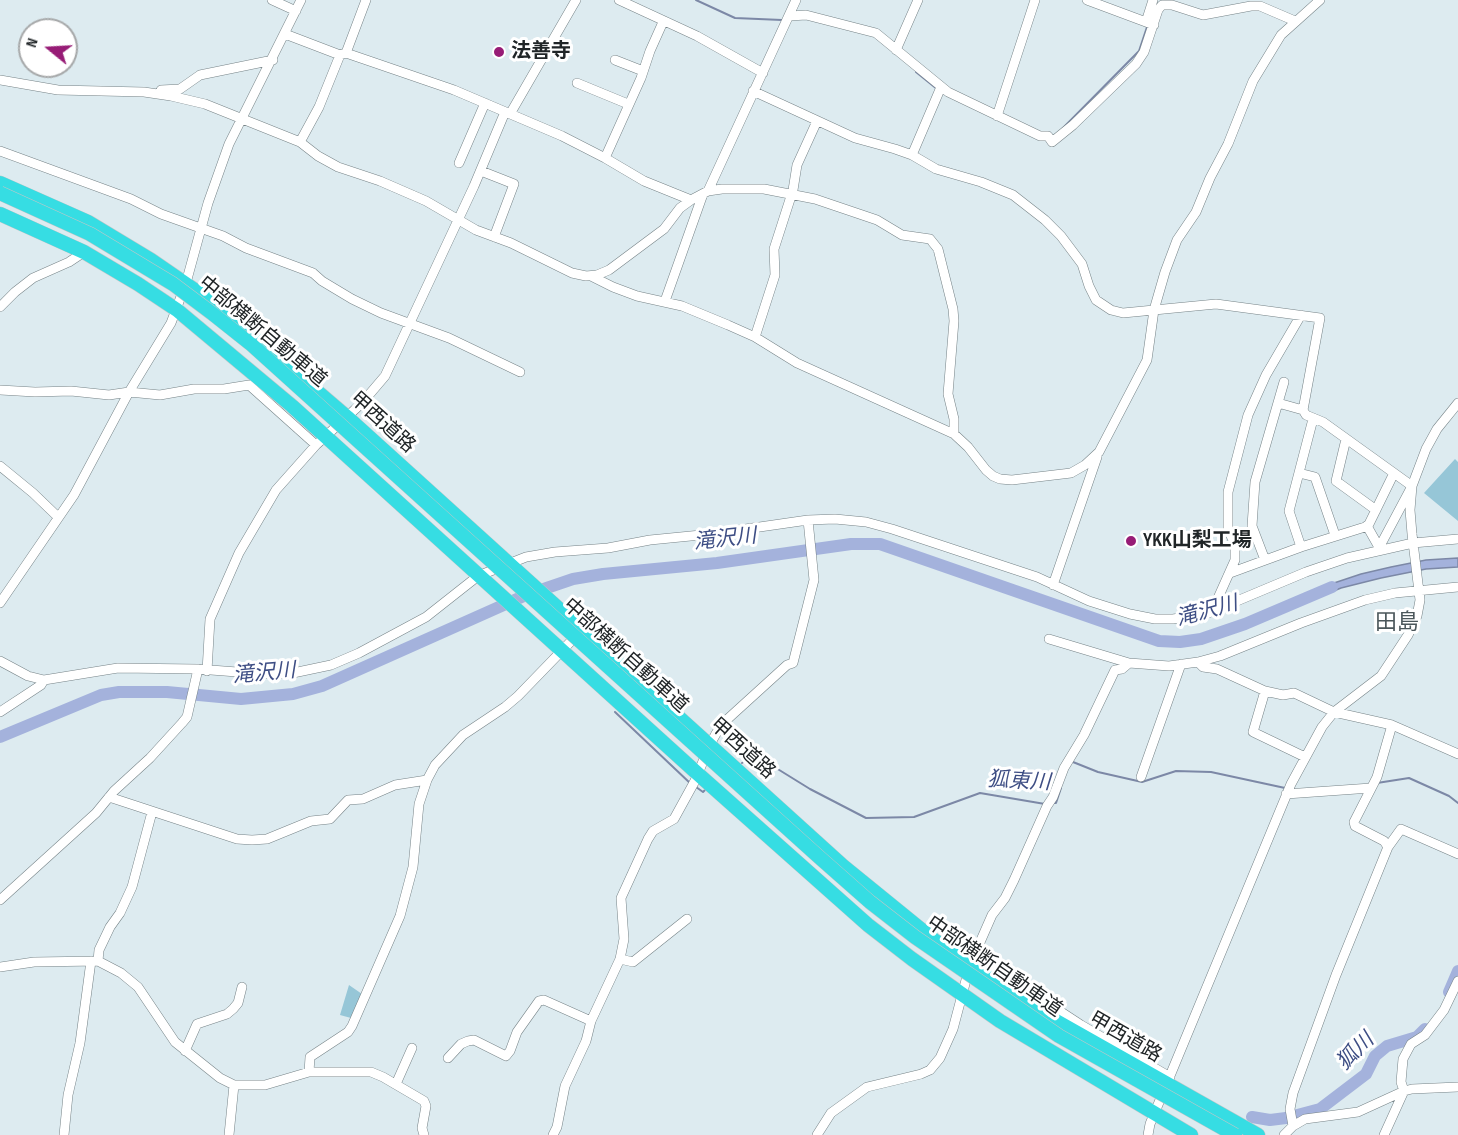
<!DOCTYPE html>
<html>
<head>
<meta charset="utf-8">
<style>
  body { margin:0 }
  #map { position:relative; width:1458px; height:1135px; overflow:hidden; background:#ddebf0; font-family:"Sofia Sans Condensed",sans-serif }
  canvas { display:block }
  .north { position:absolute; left:18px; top:18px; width:60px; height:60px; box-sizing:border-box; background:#fff; border:2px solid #a6a8a9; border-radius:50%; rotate:288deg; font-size:16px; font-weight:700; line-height:24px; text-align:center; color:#202527 }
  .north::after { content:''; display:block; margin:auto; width:21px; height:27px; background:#971c76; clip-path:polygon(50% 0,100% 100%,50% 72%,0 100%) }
</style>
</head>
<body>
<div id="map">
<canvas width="1458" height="1135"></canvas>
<div class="north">N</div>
</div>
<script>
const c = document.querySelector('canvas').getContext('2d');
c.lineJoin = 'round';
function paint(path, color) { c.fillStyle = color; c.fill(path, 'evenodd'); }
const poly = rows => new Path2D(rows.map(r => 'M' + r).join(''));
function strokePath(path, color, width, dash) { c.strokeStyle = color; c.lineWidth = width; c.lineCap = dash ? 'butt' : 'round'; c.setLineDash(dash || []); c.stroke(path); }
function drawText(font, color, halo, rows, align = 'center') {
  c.font = font + ' "Sofia Sans Condensed","Noto Sans JP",sans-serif'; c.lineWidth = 6; c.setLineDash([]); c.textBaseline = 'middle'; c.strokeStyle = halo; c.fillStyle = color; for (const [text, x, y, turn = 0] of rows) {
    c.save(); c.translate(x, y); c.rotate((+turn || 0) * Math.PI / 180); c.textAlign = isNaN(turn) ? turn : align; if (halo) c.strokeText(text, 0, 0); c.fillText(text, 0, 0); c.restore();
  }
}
const green = poly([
  [1455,459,1458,462,1458,521,1424,493],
  [349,985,362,994,351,1018,340,1015]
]);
const water = poly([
  [1458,558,1458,567,1426,569,1381,578,1341,588,1319,597,1316,589,1361,574,1391,567,1426,560,1458,558]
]);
const stream = poly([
  [696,0,735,18,782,20],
  [916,72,937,89],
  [1062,129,1139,51,1147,27],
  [615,712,691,784],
  [1073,762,1098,772,1142,782,1176,771,1211,772,1285,788],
  [742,763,755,755,810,789,866,818,914,817,980,793,1045,804],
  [1377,783,1409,778,1449,796,1458,803],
  [696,787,703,792,706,789],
  [1054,803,1056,803,1061,788]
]);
const river = poly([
  [0,737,101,695,119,692,167,692,241,699,293,694,322,686,526,595,573,579,603,574,717,563,851,544,880,544,1159,641,1180,642,1201,639,1245,624,1332,587],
  [1449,992,1458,971],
  [1252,1117,1270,1120,1286,1118,1320,1109,1366,1074,1375,1056,1387,1046,1417,1037,1425,1029]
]);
const minor = poly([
  [272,0,296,11],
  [619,0,697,36,763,73],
  [1087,0,1154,25],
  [790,16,806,15,876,33,948,92,1040,136,1048,136,1052,142,1073,125,1136,64,1144,52,1158,10,1162,5,1172,5,1203,15,1251,6,1260,6,1295,21],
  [1146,22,1153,0],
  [285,34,340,55,346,53,454,90,562,136,605,158,644,181,691,200],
  [896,50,918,0],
  [346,53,366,0],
  [615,60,643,71],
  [0,80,58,90,144,92,171,96,205,104,300,142,318,156,338,167,380,181,426,201,476,230,511,243,572,273,586,276,597,275,609,270,664,229,680,208,691,200,708,191,722,189,764,189,815,199,877,220,902,235,930,239,938,249,953,309,954,321,948,394,954,419,954,434],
  [577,83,628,104],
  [161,90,180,89,200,75,273,60],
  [753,91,855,138,895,149,912,155,936,169,981,182,1013,195,1045,220,1061,236,1082,264,1089,286,1096,300,1111,310,1123,313,1216,304,1320,318,1303,410,1306,415,1323,422,1412,486,1380,546],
  [510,114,576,0],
  [997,116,1035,0],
  [300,142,319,107,340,55],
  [0,151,131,199,161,214,223,236,246,248,313,273,322,281,352,299,381,313,449,338,520,372],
  [912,155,941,87],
  [605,158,641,78,650,51,663,22],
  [459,163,485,103],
  [481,171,514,184,494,237],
  [708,191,796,0],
  [591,276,613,287,637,296,682,306,728,325,755,337,797,363,954,434,968,447,986,470,993,476,1000,479,1012,480,1071,473,1085,465,1099,452,1147,360,1154,310,1165,272,1177,240,1196,212,1210,178,1228,144,1253,81,1281,35,1320,0],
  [665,301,703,194],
  [0,307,15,292,33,278,69,262,84,252],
  [755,337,775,275,774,249,793,190,797,165,817,121],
  [0,390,35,392,71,391,109,395,129,392,160,395,194,389,224,389,249,385,316,445],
  [1278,403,1303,410],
  [1346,439,1336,481,1376,510],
  [0,466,33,493,58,517],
  [1299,473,1315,477,1335,535],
  [1367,526,1380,549],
  [1301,547,1289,511,1313,419],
  [1265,560,1252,526,1255,482,1284,382],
  [1230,573,1301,547,1365,527,1369,524,1394,473],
  [1053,585,1097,457],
  [0,603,74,495,129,392,171,323,186,283,208,203,229,144,301,0],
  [1222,607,1218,598,1235,560,1235,545,1228,529,1228,492,1248,415,1266,375,1301,315],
  [1049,639,1129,663],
  [0,661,28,676,44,680,118,668,198,669,263,674,293,673,331,665,359,653,426,617,478,576,526,557,555,552,608,548,650,540,711,534,808,520,835,519,866,522,892,529,1037,577,1089,601,1130,614,1155,619,1173,619,1206,614,1306,572,1347,558,1413,543,1458,539],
  [1198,662,1203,667,1217,669,1265,691,1283,695,1294,693,1334,712,1392,725,1458,754],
  [207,671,210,619,239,553,276,490,316,445,362,403,385,376,474,186,505,112],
  [1265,691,1253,732,1305,757],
  [0,712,41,685,44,680],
  [1141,777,1181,664],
  [1286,794,1371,788],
  [109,797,237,839,252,840,267,839,311,821,330,819,348,800,363,799,395,785,427,780],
  [1388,847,1401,829,1458,854],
  [0,900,96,813,114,791,150,758,182,723,187,717,198,669],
  [974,955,1081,1025,1170,1077],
  [620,959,633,962,687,919],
  [98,961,99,950,110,927,120,913,132,887,152,812],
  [0,967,34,962,98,961,121,973,138,987,175,1042,220,1078,234,1085,265,1085,309,1072,371,1072,383,1077,424,1101,426,1106,422,1128,424,1135],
  [185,1051,197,1024,227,1014,233,1009,238,1003,242,987],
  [448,1058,461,1044,468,1041,474,1040,506,1056,510,1051,517,1032,539,1001,544,1000,591,1021],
  [309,1072,310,1057,348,1032,352,1026,400,916,413,867,419,804,427,780,435,765,463,735,505,707,518,696,579,633],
  [396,1084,412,1048],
  [1293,1126,1290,1109,1293,1093,1336,975,1388,847,1384,841,1355,826,1354,822,1377,777,1392,725],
  [64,1135,68,1095,80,1043,91,961],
  [229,1135,234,1085],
  [553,1135,557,1127,565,1086,586,1041,591,1021,620,959,624,939,621,898,648,839,653,831,674,819,696,779,709,746,721,725,787,665,793,663,814,580,808,520],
  [817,1135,831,1113,867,1087,921,1074,930,1070,940,1058,953,1029,970,965,992,915,1005,898,1014,880,1047,806,1053,797,1064,768,1084,735,1115,670,1122,669,1129,663,1169,666,1198,662,1220,656,1301,623,1365,600,1395,593,1458,587],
  [1148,1135,1150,1124,1291,784,1322,727,1334,712,1381,676,1408,635,1417,616,1420,600,1412,534,1410,510,1412,486,1426,449,1437,429,1458,403],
  [1284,1135,1293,1126,1305,1119,1358,1112,1404,1091,1412,1089,1458,1087],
  [1384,1135,1404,1091,1401,1082,1403,1059,1411,1044,1425,1035,1444,1010,1458,981]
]);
const highway = poly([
  [0,183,88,222,151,260,215,304,347,417,843,866,934,940,1035,1009,1258,1135],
  [0,214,84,252,138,284,177,310,292,406,698,774,868,925,912,959,1000,1021,1191,1135]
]);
const highwayBridge = poly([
  [0,193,90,234,173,284,213,314,252,345,819,857,870,902,915,937,1059,1036,1235,1135]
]);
const markers = [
  [499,52,6,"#971c76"],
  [1131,541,6,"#971c76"]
];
const poiNames = [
  ["法善寺",511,52],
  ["YKK山梨工場",1143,541]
];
const streetNames = [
  ["中部横断自動車道",262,332,40],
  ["甲西道路",382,423,42],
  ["中部横断自動車道",625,656,42],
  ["甲西道路",742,749,42],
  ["中部横断自動車道",994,967,35],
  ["甲西道路",1125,1038,30]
];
const waterNames = [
  ["滝沢川",725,540,-6],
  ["滝沢川",1207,612,-15],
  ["滝沢川",264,674,-5],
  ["狐東川",1019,782,3],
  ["狐川",1356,1052,-45]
];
const quarterNames = [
  ["田島",1397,623]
];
paint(green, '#96c6d7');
paint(water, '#a4b2dc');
strokePath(water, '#7c88a6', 1.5);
strokePath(stream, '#7c88a6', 2);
strokePath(river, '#a4b2dc', 12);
strokePath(minor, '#768387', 10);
strokePath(highway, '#c5c6c7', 15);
strokePath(minor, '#fff', 9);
strokePath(highway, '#36dde3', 14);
strokePath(highwayBridge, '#c5c6c7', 15, []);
strokePath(highwayBridge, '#36dde3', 14);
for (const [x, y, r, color] of markers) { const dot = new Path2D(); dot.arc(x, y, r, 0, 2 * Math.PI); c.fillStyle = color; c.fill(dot); strokePath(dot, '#fff', 2); }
drawText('bold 20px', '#202527', '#fff', poiNames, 'left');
drawText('20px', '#202527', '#fff', streetNames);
drawText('italic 21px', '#3e4e84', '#fff', waterNames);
drawText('22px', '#4b575b', '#fff', quarterNames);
</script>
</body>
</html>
